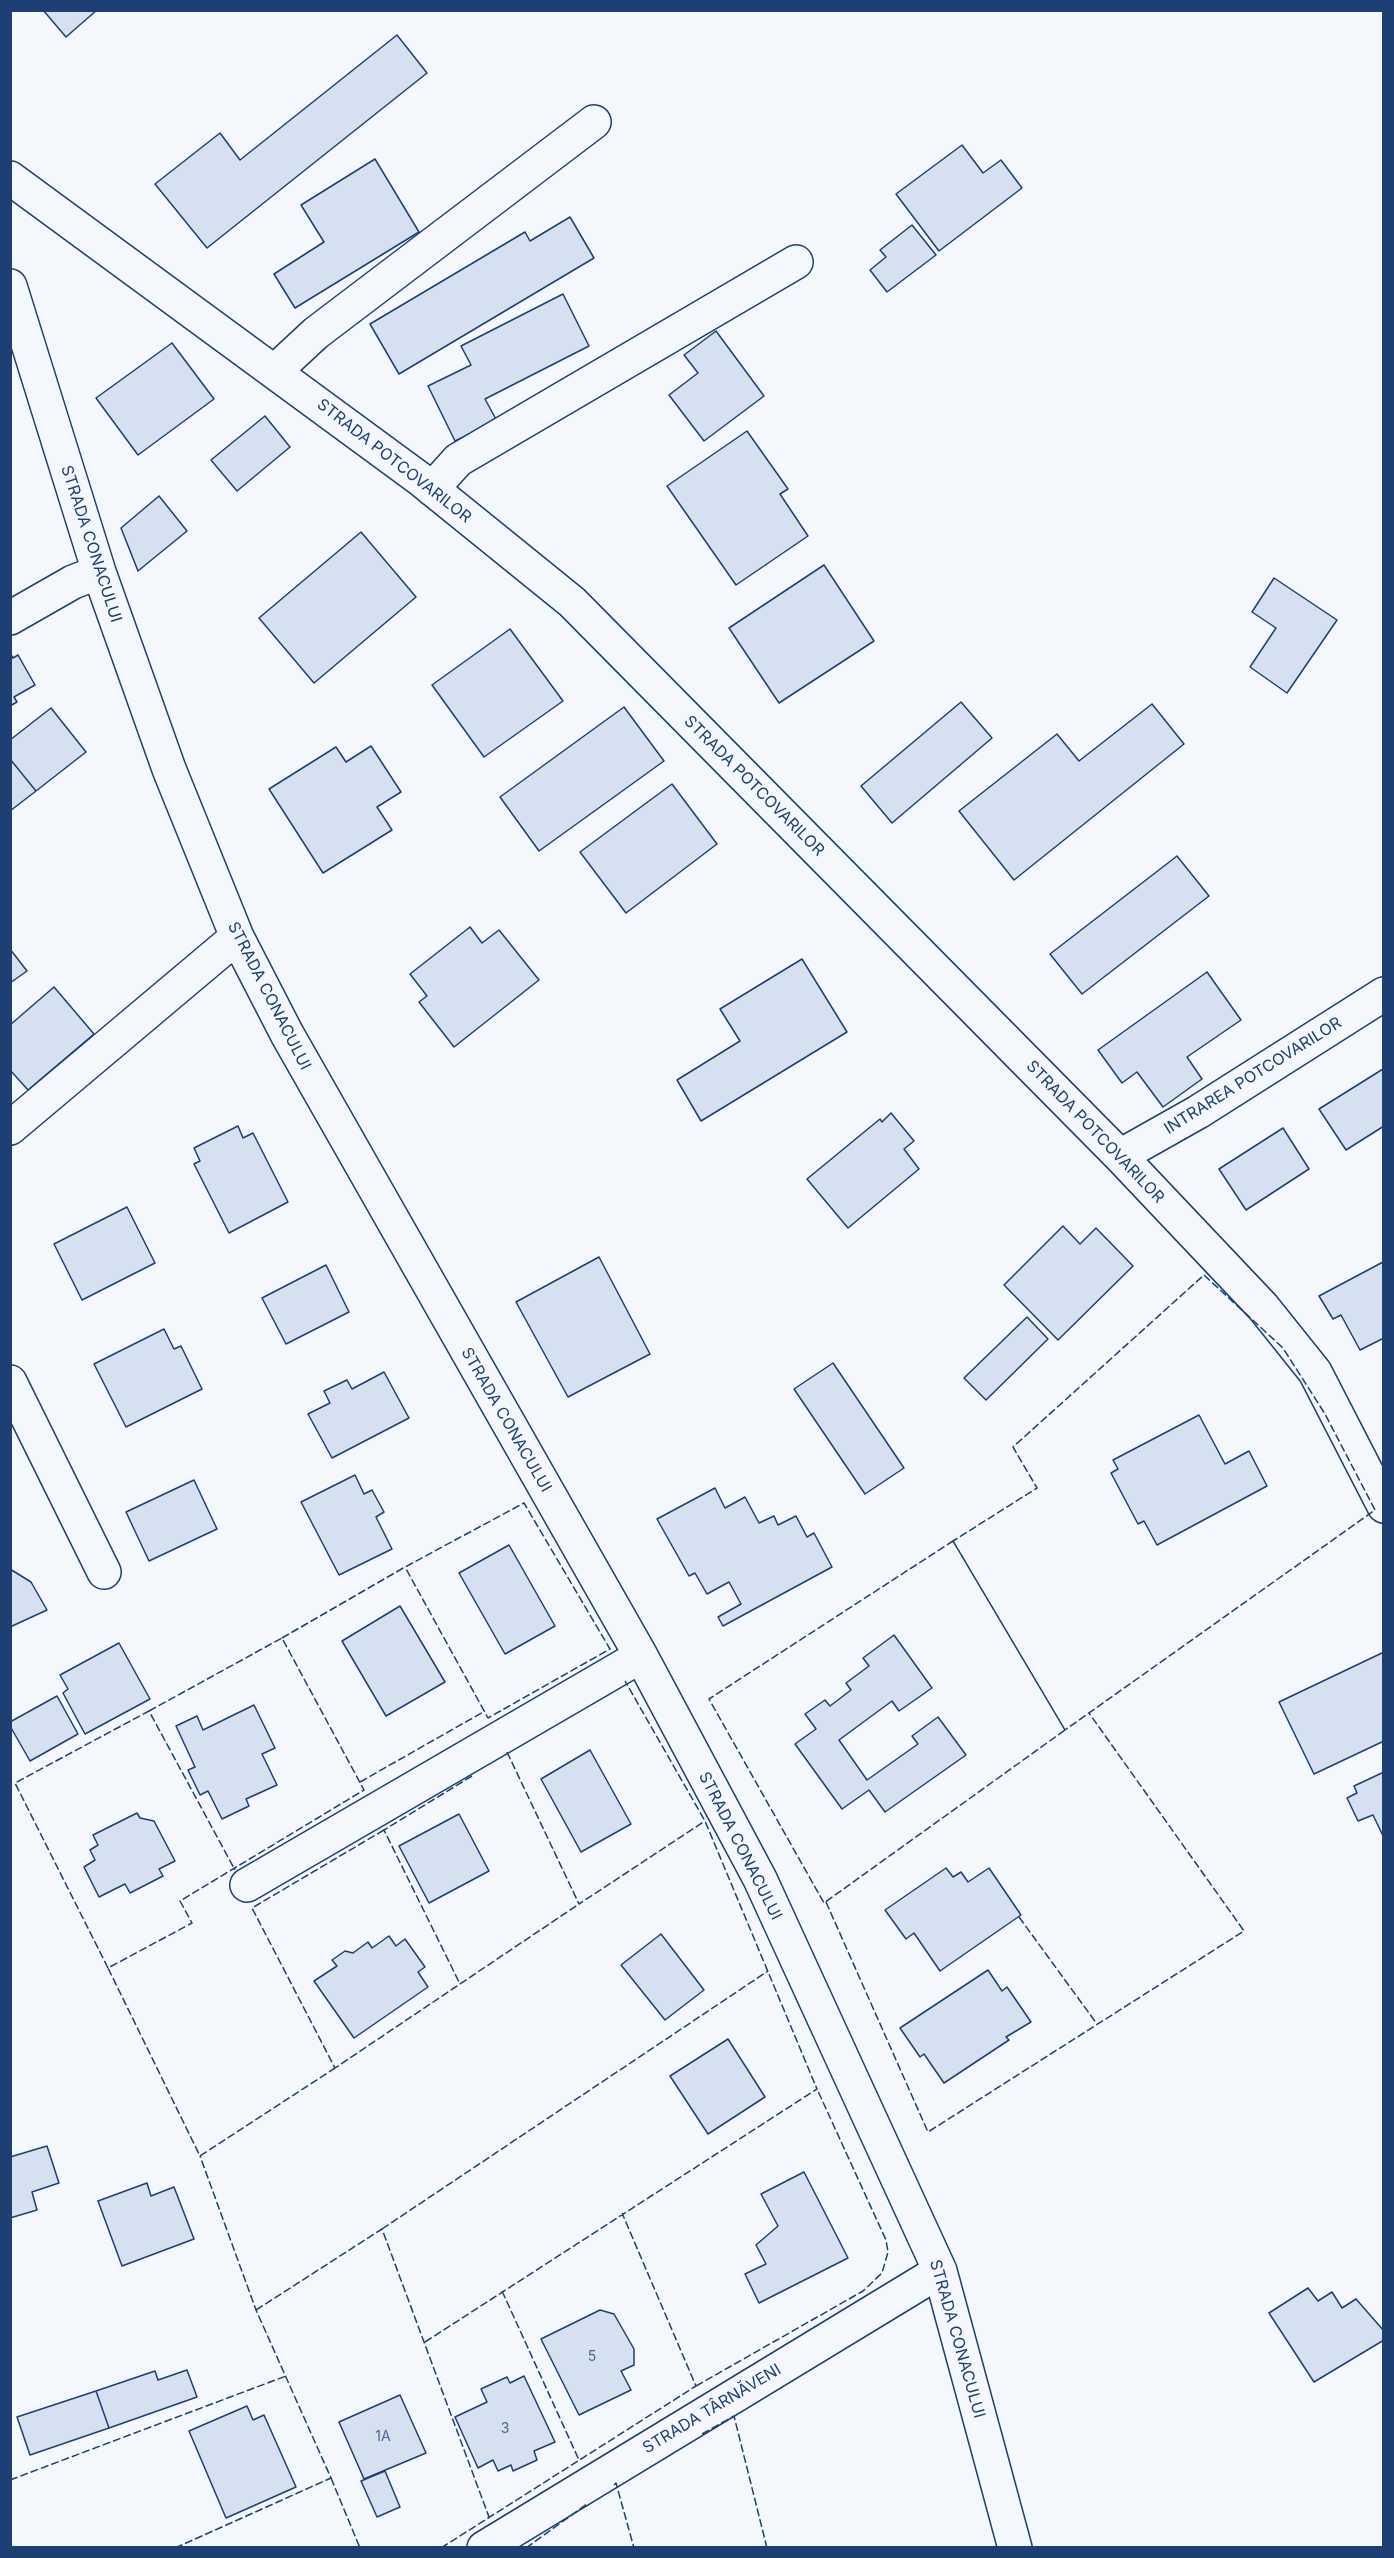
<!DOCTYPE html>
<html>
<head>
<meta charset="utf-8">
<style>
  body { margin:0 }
  #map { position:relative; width:1394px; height:2558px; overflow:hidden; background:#f4f7fb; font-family:Inter,sans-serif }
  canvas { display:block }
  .frame { position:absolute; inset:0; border:12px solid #1d3f73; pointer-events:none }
</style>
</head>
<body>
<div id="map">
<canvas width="1394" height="2558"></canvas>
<div class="frame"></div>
</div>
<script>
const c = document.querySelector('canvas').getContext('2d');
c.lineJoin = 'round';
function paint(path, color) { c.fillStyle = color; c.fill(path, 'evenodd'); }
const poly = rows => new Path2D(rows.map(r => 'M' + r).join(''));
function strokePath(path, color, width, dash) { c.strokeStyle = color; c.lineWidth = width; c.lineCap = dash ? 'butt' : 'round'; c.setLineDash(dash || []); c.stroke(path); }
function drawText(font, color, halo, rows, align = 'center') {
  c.font = font + ' Inter,sans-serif'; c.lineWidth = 4.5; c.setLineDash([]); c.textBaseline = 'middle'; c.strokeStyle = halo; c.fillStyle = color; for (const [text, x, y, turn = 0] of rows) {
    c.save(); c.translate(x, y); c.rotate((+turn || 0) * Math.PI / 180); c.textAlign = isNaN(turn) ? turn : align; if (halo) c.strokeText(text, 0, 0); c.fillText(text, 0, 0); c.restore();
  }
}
const building = poly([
  [43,10,97,10,66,37,43,10],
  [397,35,427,73,207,248,155,184,220,133,240,160,397,35],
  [962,145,983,173,1001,160,1022,188,939,251,896,194,962,145],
  [375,159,419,232,295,308,274,274,324,242,301,205,375,159],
  [570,217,594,258,399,374,370,324,525,232,530,241,570,217],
  [912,225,936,255,887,292,870,270,886,257,880,250,912,225],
  [563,294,589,346,485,399,497,421,455,441,428,386,471,365,461,346,563,294],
  [716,331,764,396,704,441,669,395,698,373,684,355,716,331],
  [172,343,214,399,138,455,96,398,172,343],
  [265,416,290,447,237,491,211,460,265,416],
  [747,431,788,489,780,494,808,536,736,585,667,486,747,431],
  [159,496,187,531,138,571,121,528,159,496],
  [361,532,416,597,314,683,259,618,361,532],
  [824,565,874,641,779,703,729,628,824,565],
  [1274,578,1337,620,1287,693,1250,667,1276,628,1252,612,1274,578],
  [510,629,563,701,484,757,432,685,510,629],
  [10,653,13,658,18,655,35,685,14,697,17,702,10,706,10,653],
  [961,702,992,738,892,823,861,786,961,702],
  [1152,704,1184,744,1014,880,959,811,1057,734,1079,761,1152,704],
  [624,707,664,761,539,851,500,797,624,707],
  [51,708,86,752,36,791,10,759,10,740,51,708],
  [371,746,401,792,377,807,392,830,323,873,269,789,336,747,346,762,371,746],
  [10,759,36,791,10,811,10,759],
  [672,784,717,844,626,913,580,852,672,784],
  [1177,856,1209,896,1082,994,1050,954,1177,856],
  [470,927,482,943,499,930,539,980,454,1047,419,1002,427,996,410,974,470,927],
  [10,949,27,971,10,983,10,949],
  [802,959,847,1032,701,1121,677,1080,740,1041,720,1009,802,959],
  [1207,972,1241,1020,1187,1057,1202,1079,1163,1107,1137,1072,1122,1083,1098,1050,1207,972],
  [54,987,94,1034,28,1090,10,1070,10,1025,54,987],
  [1383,1069,1384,1126,1346,1150,1319,1109,1383,1069],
  [891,1113,914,1141,904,1149,919,1169,848,1228,807,1179,880,1119,882,1122,891,1113],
  [238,1126,243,1138,253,1133,288,1202,229,1233,194,1164,200,1161,194,1148,238,1126],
  [1283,1128,1309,1169,1246,1210,1219,1169,1283,1128],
  [127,1207,155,1263,82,1300,54,1244,127,1207],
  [1063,1226,1080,1244,1096,1228,1133,1266,1058,1340,1004,1285,1063,1226],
  [599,1257,650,1354,568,1397,516,1302,599,1257],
  [1383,1262,1384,1338,1360,1350,1341,1315,1333,1319,1319,1296,1383,1262],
  [326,1265,349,1312,286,1344,262,1298,326,1265],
  [1027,1317,1048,1339,986,1400,964,1378,1027,1317],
  [164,1329,174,1349,181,1346,202,1389,126,1427,94,1364,164,1329],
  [833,1363,904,1468,865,1494,794,1389,833,1363],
  [384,1372,409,1418,332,1458,308,1414,330,1403,324,1391,347,1380,352,1389,384,1372],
  [1199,1415,1225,1464,1249,1451,1267,1486,1157,1545,1144,1521,1138,1524,1111,1473,1118,1469,1113,1460,1199,1415],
  [355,1475,364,1494,372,1490,384,1512,376,1517,392,1549,339,1575,301,1502,355,1475],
  [194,1480,217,1529,149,1561,126,1512,194,1480],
  [715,1488,725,1508,745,1497,759,1523,774,1516,778,1525,796,1516,807,1537,814,1533,832,1567,723,1626,718,1617,741,1604,729,1582,707,1594,695,1573,689,1576,657,1519,715,1488],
  [509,1545,555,1626,505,1654,459,1573,509,1545],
  [10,1569,31,1582,47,1610,10,1627,10,1569],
  [400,1606,445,1682,386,1716,342,1641,400,1606],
  [894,1635,932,1688,899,1711,892,1701,839,1740,867,1780,918,1744,912,1736,938,1717,966,1755,885,1812,869,1790,842,1809,795,1744,816,1729,805,1714,825,1700,830,1706,851,1690,846,1683,869,1666,863,1658,894,1635],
  [119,1643,150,1699,85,1734,63,1693,68,1689,60,1675,119,1643],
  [1384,1652,1384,1741,1314,1774,1279,1702,1384,1652],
  [57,1696,78,1734,30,1761,10,1726,10,1722,57,1696],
  [254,1705,275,1748,262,1754,277,1785,246,1799,249,1806,222,1819,208,1791,200,1795,188,1770,195,1767,176,1726,197,1716,203,1730,254,1705],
  [590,1750,631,1824,581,1852,541,1779,590,1750],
  [1384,1772,1384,1838,1373,1815,1358,1821,1347,1798,1357,1793,1354,1786,1384,1772],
  [137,1813,140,1818,154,1821,175,1861,159,1869,163,1876,130,1893,125,1884,99,1897,84,1867,95,1860,90,1850,98,1845,93,1835,137,1813],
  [459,1814,489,1871,429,1903,399,1846,459,1814],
  [946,1868,953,1877,961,1872,968,1882,989,1868,1021,1915,940,1971,914,1933,906,1939,885,1910,946,1868],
  [661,1934,704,1990,665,2020,621,1965,661,1934],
  [389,1936,396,1946,405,1939,425,1967,418,1972,428,1987,354,2038,314,1981,337,1966,332,1960,345,1951,353,1953,368,1942,372,1948,389,1936],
  [988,1970,1002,1991,1007,1987,1031,2022,1006,2037,1009,2040,944,2083,924,2054,920,2057,900,2028,988,1970],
  [728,2039,765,2097,708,2134,670,2076,728,2039],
  [47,2146,59,2183,32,2192,37,2210,10,2218,10,2157,47,2146],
  [804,2172,848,2258,759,2303,745,2274,766,2264,756,2245,778,2226,761,2194,804,2172],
  [147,2183,151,2196,174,2187,194,2239,122,2266,98,2201,147,2183],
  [1308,2288,1318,2301,1332,2292,1342,2308,1356,2299,1384,2331,1384,2340,1314,2382,1269,2313,1308,2288],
  [600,2310,614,2314,634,2349,634,2365,621,2371,631,2390,579,2415,541,2339,600,2310],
  [187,2370,197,2397,109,2428,96,2391,155,2371,158,2380,187,2370],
  [524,2376,555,2442,534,2451,537,2460,513,2471,511,2465,498,2471,493,2460,478,2468,455,2417,487,2402,481,2389,507,2377,510,2383,524,2376],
  [96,2391,109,2428,30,2455,17,2417,96,2391],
  [400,2395,426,2453,364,2479,339,2422,400,2395],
  [247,2406,253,2420,264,2415,296,2487,226,2518,189,2431,247,2406],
  [385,2471,400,2507,377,2517,361,2481,385,2471]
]);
const minor = poly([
  [10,178,420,479,572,602,1120,1156,1263,1307,1315,1372,1384,1506],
  [10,286,99,572,169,769,237,937,287,1034,641,1656,760,1879,940,2271,1015,2548],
  [275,371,316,333,594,122],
  [432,489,458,460,796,262],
  [10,618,73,582,99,572],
  [10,1128,237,937],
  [1120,1156,1198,1112,1384,994],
  [10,1382,104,1572],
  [247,1885,641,1656],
  [484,2548,940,2271]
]);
const fence = poly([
  [1204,1275,1283,1348,1325,1414,1375,1510,1065,1730,953,1541,1037,1488,1013,1447,1204,1275],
  [953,1541,1065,1730,824,1903,709,1699,953,1541],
  [282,1638,405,1567,524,1503,610,1649,488,1718,405,1567],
  [149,1711,282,1638,364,1790,180,1901,192,1923,108,1968,200,2156,335,2068],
  [507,1752,579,1904,705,1821],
  [472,1776,384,1830,460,1984,579,1904],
  [360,1782,485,1711],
  [384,1830,252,1908,335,2068,460,1984],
  [826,1902,928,2132,1244,1931,1089,1713],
  [1019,1917,1097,2024],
  [108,1968,15,1783,149,1711,235,1870],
  [382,2229,768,1971],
  [502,2291,579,2460],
  [256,2310,382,2229,489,2517],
  [425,2342,817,2089,705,1821,625,1681],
  [696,2386,863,2291,882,2273,888,2252,886,2240,817,2089],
  [702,2434,734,2416,767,2548],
  [331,2478,360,2548],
  [10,2480,286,2376],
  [614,2485,616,2483,634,2548],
  [175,2548,331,2478,256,2310,200,2156],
  [441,2548,696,2386,622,2213],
  [526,2548,587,2504]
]);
const numberNames = [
  ["5",592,2357],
  ["3",505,2429],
  ["1A",383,2437]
];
const streetNames = [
  ["STRADA POTCOVARILOR",394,461,38],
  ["STRADA CONACULUI",91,544,72],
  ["STRADA POTCOVARILOR",754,786,45],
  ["STRADA CONACULUI",269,996,63],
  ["INTRAREA POTCOVARILOR",1253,1076,-32],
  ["STRADA POTCOVARILOR",1095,1132,46],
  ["STRADA CONACULUI",506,1420,60],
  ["STRADA CONACULUI",740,1846,63],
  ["STRADA CONACULUI",957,2339,74],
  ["STRADA TÂRNĂVENI",712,2409,-31]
];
paint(building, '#d5e0f0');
strokePath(building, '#1d3f73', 1.5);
strokePath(minor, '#1d3f73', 36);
strokePath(minor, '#f4f7fb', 33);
strokePath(fence, '#1d3f73', 1.5, [8, 3]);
drawText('14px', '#4b6792', null, numberNames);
drawText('16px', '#1d3f73', '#f4f7fb', streetNames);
</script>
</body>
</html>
